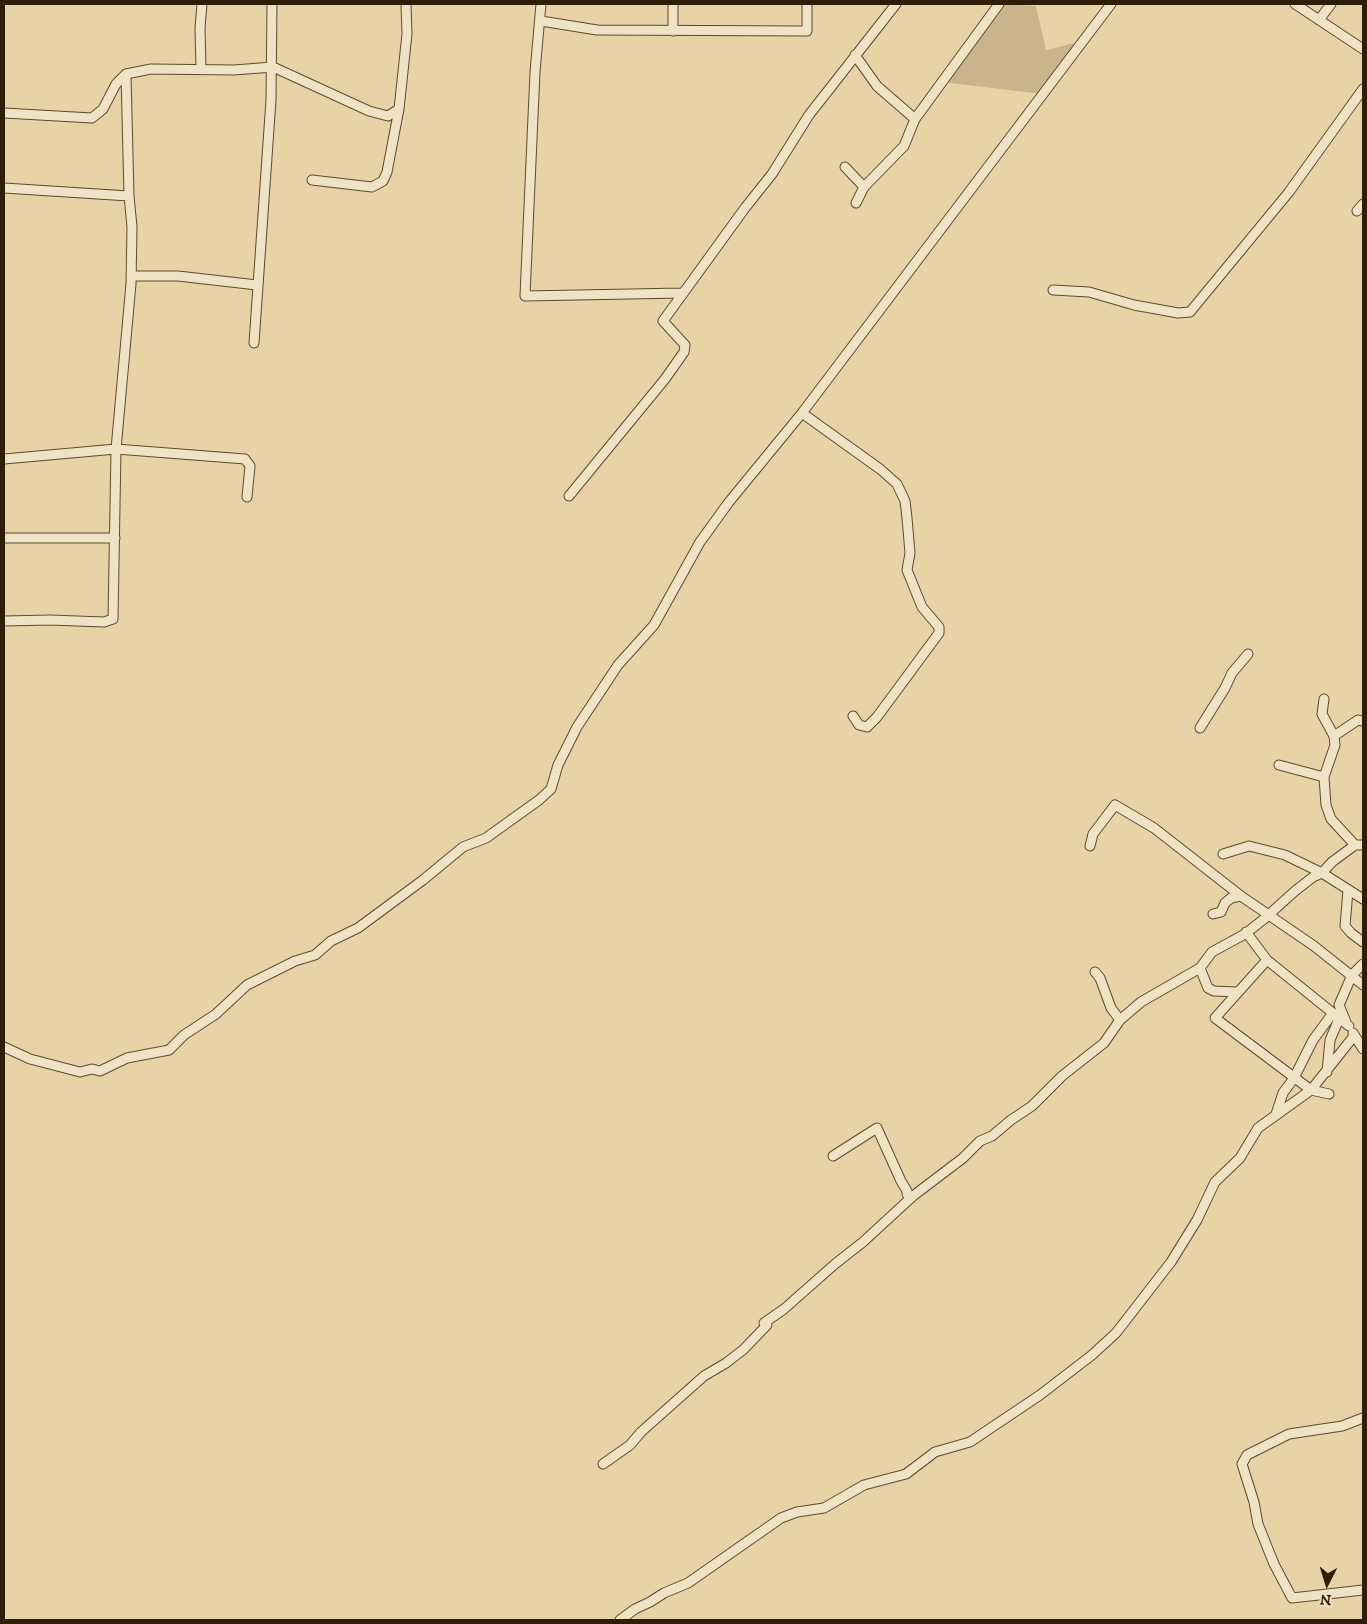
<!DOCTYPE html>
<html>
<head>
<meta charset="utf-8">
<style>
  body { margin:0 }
  #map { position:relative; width:1367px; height:1624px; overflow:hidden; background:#e8d3a6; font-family:"IM FELL DW Pica",serif }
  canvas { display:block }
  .frame { position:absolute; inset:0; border:5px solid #2f1e06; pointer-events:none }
  .north { position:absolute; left:1302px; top:1559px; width:50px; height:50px; -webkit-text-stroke:4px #f0e2c5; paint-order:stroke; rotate:185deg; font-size:14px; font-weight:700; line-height:20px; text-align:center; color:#2f1e06 }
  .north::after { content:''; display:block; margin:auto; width:18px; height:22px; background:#2f1e06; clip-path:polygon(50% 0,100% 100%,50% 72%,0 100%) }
</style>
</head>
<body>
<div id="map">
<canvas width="1367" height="1624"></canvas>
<div class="frame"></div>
<div class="north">N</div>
</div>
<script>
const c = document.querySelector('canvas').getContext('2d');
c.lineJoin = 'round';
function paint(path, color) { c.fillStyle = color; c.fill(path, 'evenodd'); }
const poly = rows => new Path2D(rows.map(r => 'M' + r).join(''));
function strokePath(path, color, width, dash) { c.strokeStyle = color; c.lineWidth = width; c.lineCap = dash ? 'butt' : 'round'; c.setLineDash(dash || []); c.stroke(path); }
const green = poly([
  [999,4,1036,6,1046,50,1083,41,1042,94,942,82]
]);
const street = poly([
  [541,4,535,72,525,296,682,293],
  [673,4,673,31],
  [1295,4,1363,49],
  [1319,20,1331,4],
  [541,21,597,30,807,31,807,4],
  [855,55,877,86,915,119],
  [201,69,200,28,202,4],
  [4,113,92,118,103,109,116,84,126,74,151,69,234,70,273,67,369,111,388,116,399,109],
  [845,167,864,187],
  [312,180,372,187,383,181,387,172,399,109,407,34,406,4],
  [4,188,129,196],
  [856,203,864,187,904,146,915,119,999,4],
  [1357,211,1363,204],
  [131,276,178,276,257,285],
  [1053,290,1089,292,1134,305,1178,313,1190,312,1289,192,1363,89],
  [254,343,271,100,272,4],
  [802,413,880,469,897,484,905,501,907,518,910,553,907,570,922,607,939,627,939,633,877,717,867,727,859,725,853,716],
  [4,459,116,449,245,459,250,466,247,497],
  [569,496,665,379,684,352,685,345,663,321,745,208,772,174,809,115,896,4],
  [4,538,115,538],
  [4,621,50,620,104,622,113,619,116,449,131,284,132,227,129,196,126,74],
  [1200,728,1225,688,1232,673,1248,654],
  [1334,736,1358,720,1362,721],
  [1279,765,1324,777,1326,805,1331,819,1355,845,1363,845],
  [1324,777,1335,745,1334,736,1322,714,1324,699],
  [1090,846,1093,834,1115,805,1154,828,1241,896,1314,946,1363,985],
  [1223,854,1249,846,1285,855,1322,873,1363,899],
  [1348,890,1345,926,1351,933,1363,942],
  [1213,914,1221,912,1225,903,1231,898,1241,896],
  [1246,932,1267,960],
  [1200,968,1208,988,1214,991,1236,992],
  [1095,972,1100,978,1111,1008,1120,1020],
  [1346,1022,1339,1005,1352,975,1363,964],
  [1349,1026,1267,960,1215,1018,1311,1090,1354,1036],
  [1353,1033,1363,1049],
  [4,1047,30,1059,80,1072,92,1069,100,1071,127,1058,169,1050,184,1035,216,1014,247,985,295,961,315,955,331,941,358,928,423,880,463,847,486,838,539,800,551,789,558,765,577,727,618,665,654,625,700,542,729,502,802,413,1111,4],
  [1327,1072,1330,1040,1339,1019],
  [1276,1114,1283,1093,1294,1078,1313,1040,1330,1017,1334,1016],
  [833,1156,877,1128,901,1181,907,1191,907,1194,911,1198],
  [1363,1418,1342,1426,1289,1434,1247,1455,1242,1464,1254,1502,1258,1524,1274,1564,1292,1598,1363,1590],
  [603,1464,630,1445,641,1432,704,1376,726,1363,743,1350,767,1325,764,1323,784,1309,835,1264,863,1242,913,1196,963,1158,980,1141,992,1136,1011,1120,1032,1106,1062,1076,1104,1043,1120,1020,1141,1002,1200,968,1212,952,1245,934,1264,919,1295,891,1313,877,1322,873,1332,862,1355,845],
  [620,1620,635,1609,650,1602,664,1593,688,1583,781,1518,797,1512,824,1508,864,1485,906,1474,935,1452,970,1442,1040,1395,1092,1355,1116,1333,1171,1262,1197,1220,1215,1182,1240,1158,1258,1128,1311,1090,1329,1094]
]);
paint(green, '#c9b48b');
strokePath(street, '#5d4b2e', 11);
strokePath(street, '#f0e2c5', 9);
</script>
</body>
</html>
